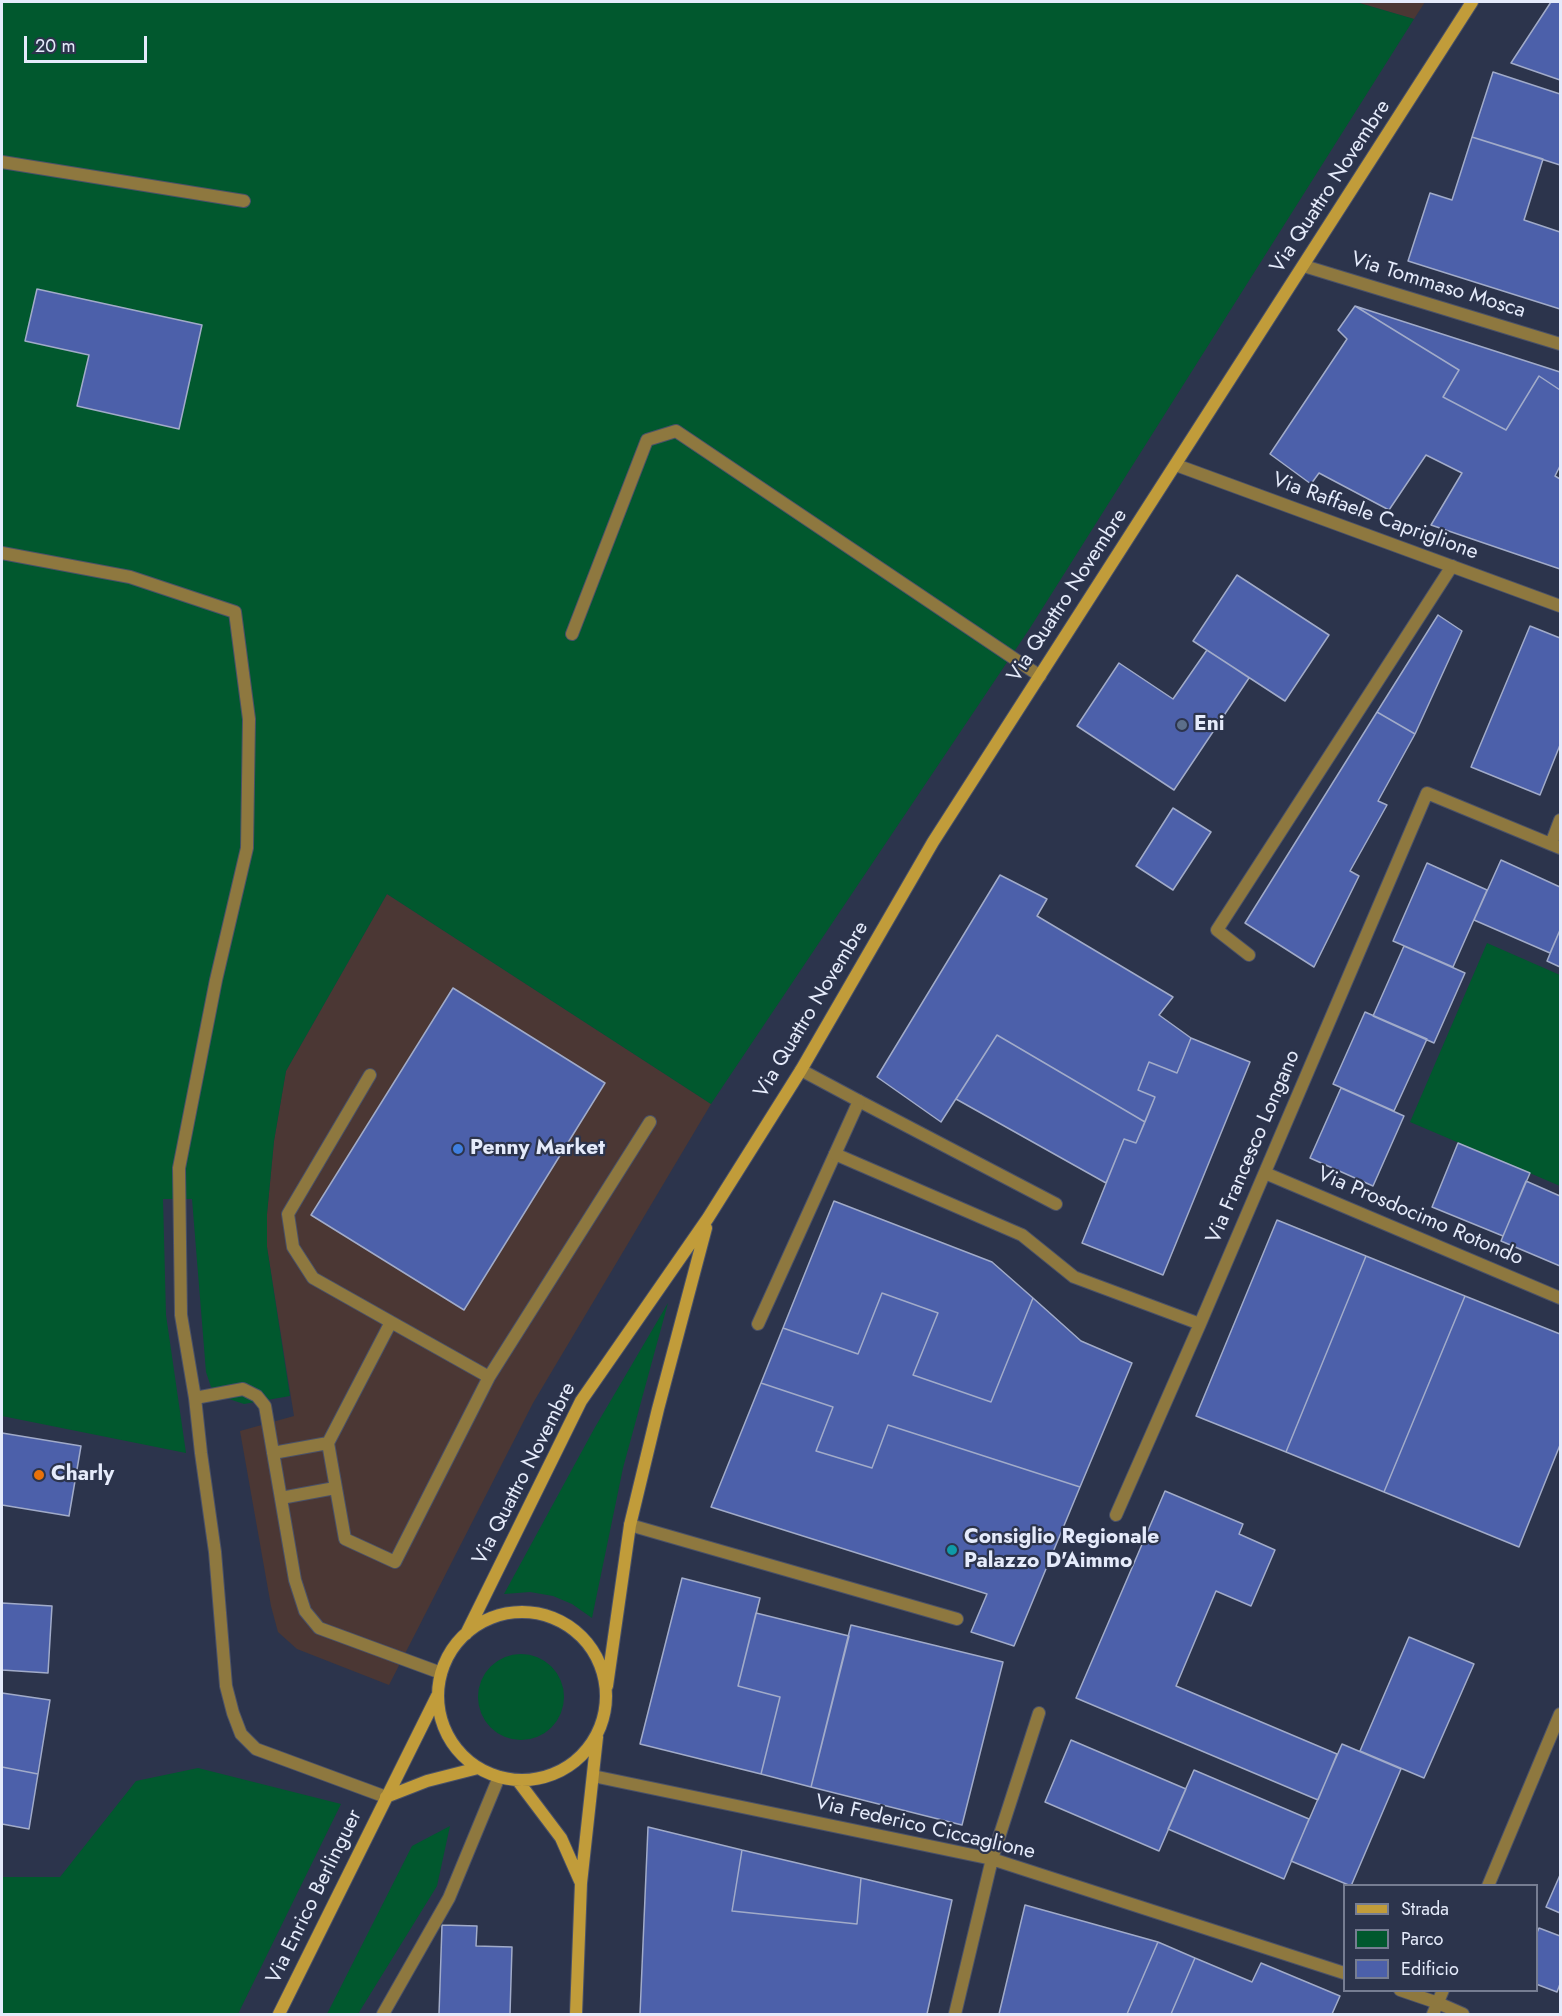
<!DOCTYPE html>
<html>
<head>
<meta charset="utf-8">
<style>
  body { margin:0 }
  #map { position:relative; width:1562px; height:2016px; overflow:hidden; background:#2c344c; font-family:Jost,sans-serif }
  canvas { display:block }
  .frame { position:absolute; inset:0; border:3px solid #e5ebfb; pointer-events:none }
  .legend { position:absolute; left:1343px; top:1884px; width:195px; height:108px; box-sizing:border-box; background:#2c344c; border:2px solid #767d92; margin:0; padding:8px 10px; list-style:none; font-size:18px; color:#e5ebfb }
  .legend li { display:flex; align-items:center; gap:12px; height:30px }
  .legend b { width:30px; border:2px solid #767d92 }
  .scale { position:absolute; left:24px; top:36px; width:123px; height:27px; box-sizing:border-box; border:3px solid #e5ebfb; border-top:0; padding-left:8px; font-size:18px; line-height:21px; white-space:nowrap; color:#e5ebfb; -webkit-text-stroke:4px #2c344c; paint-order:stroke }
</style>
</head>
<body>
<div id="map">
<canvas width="1562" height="2016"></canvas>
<div class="frame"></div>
<ul class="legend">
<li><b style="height:8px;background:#c19c3a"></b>Strada</li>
<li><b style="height:16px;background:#01582e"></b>Parco</li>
<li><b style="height:16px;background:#4c60aa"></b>Edificio</li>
</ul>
<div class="scale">20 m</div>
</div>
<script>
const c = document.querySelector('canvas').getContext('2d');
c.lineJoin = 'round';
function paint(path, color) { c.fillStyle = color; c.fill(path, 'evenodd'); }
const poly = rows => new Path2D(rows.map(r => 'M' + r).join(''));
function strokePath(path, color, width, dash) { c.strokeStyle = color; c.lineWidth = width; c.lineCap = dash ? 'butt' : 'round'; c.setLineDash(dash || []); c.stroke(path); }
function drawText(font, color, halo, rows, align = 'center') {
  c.font = font + ' Jost,sans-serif'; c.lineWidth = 4.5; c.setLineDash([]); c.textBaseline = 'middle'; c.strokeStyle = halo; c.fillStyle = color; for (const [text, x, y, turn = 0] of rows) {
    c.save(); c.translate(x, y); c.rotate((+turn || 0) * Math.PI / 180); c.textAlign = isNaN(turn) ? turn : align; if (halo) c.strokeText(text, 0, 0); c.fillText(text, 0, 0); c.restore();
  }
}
const commercial = poly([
  [1356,2,1425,2,1414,19],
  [387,894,711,1104,533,1403,389,1685,297,1649,278,1632,271,1606,240,1431,294,1416,267,1247,267,1214,274,1141,286,1071]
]);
const green = poly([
  [2,2,1356,2,1414,19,1030,628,711,1104,387,894,286,1071,274,1141,267,1214,267,1247,290,1396,244,1404,229,1399,211,1387,206,1372,192,1199,163,1199,166,1315,186,1453,2,1416],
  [1487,943,1560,975,1560,1186,1410,1122],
  [668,1303,623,1468,592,1618,572,1604,553,1596,530,1592,504,1594,594,1429],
  '478 1697a43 43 0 1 1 86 0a43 43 0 1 1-86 0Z',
  [198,1768,341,1804,238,2014,2,2014,2,1877,60,1877,136,1781],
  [450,1826,437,1886,358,2014,327,2014,412,1846]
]);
const building = poly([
  [1551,2,1560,2,1560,80,1511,63,1551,2],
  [1493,72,1560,94,1560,165,1472,137,1493,72],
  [1472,137,1543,159,1524,220,1560,232,1560,309,1408,261,1430,193,1452,200,1472,137],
  [37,289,202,325,179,429,77,406,89,355,25,341,37,289],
  [1355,306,1459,370,1443,397,1506,430,1539,376,1560,390,1560,466,1555,476,1560,479,1560,569,1431,525,1462,473,1426,455,1389,510,1319,473,1311,484,1270,454,1347,339,1338,330,1355,306],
  [1355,306,1560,372,1560,390,1539,376,1506,430,1443,397,1459,370,1355,306],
  [1237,575,1329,635,1285,701,1193,641,1237,575],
  [1438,615,1462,631,1415,734,1377,712,1438,615],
  [1530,626,1560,638,1560,745,1540,795,1471,767,1530,626],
  [1207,650,1249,678,1174,790,1077,726,1119,663,1173,699,1207,650],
  [1377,712,1415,734,1378,801,1387,805,1350,871,1359,876,1314,967,1245,923,1377,712],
  [1173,808,1211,832,1173,890,1136,866,1173,808],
  [1501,860,1560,887,1560,930,1550,953,1474,920,1501,860],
  [1427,863,1487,890,1453,967,1393,941,1427,863],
  [1000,875,1047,899,1037,916,1173,997,1159,1015,1191,1038,1177,1073,1149,1062,1138,1090,1155,1097,1145,1122,997,1035,941,1122,877,1077,1000,875],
  [1560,930,1560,967,1547,961,1560,930],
  [1404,946,1465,973,1434,1043,1373,1016,1404,946],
  [453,988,605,1083,464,1310,311,1215,453,988],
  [1365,1012,1427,1039,1394,1111,1333,1084,1365,1012],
  [997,1035,1145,1122,1136,1143,1124,1139,1106,1183,956,1099,997,1035],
  [1191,1038,1250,1062,1163,1275,1082,1243,1124,1139,1136,1143,1155,1097,1138,1090,1149,1062,1177,1073,1191,1038],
  [1341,1088,1404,1116,1373,1186,1310,1158,1341,1088],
  [1458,1143,1530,1173,1503,1236,1432,1207,1458,1143],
  [1526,1181,1560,1196,1560,1266,1501,1241,1526,1181],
  [834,1201,992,1262,1033,1298,991,1402,913,1375,938,1313,882,1293,858,1354,783,1328,834,1201],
  [1277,1220,1366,1256,1286,1452,1196,1416,1277,1220],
  [1366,1256,1465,1296,1384,1492,1286,1452,1366,1256],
  [882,1293,938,1313,913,1375,991,1402,1033,1298,1081,1341,1132,1363,1080,1487,888,1425,872,1468,816,1451,833,1407,761,1383,783,1328,858,1354,882,1293],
  [1465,1296,1560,1334,1560,1445,1519,1547,1384,1492,1465,1296],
  [761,1383,833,1407,816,1451,872,1468,888,1425,1080,1487,1014,1646,971,1632,987,1594,711,1507,761,1383],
  [2,1433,81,1446,69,1516,2,1505,2,1433],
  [1165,1491,1243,1524,1239,1534,1275,1550,1251,1606,1216,1591,1176,1686,1337,1754,1318,1800,1076,1698,1165,1491],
  [682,1578,760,1598,738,1686,780,1697,761,1774,640,1744,682,1578],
  [2,1603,52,1606,48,1673,2,1670,2,1603],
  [756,1613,849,1636,811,1787,761,1774,780,1697,738,1686,756,1613],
  [851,1625,1003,1662,962,1825,811,1787,851,1625],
  [1409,1637,1474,1664,1424,1778,1360,1751,1409,1637],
  [2,1693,50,1700,38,1774,2,1767,2,1693],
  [1071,1740,1186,1789,1159,1851,1045,1802,1071,1740],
  [1342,1744,1401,1769,1351,1886,1291,1861,1342,1744],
  [2,1767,38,1774,29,1829,2,1824,2,1767],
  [1194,1770,1309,1819,1284,1879,1168,1829,1194,1770],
  [648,1827,742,1850,732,1911,857,1924,861,1878,952,1900,927,2014,640,2014,648,1827],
  [742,1850,861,1878,857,1924,732,1911,742,1850],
  [1560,1875,1560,1913,1546,1907,1560,1875],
  [1025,1905,1158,1942,1127,2014,999,2014,1025,1905],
  [442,1925,477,1926,476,1946,512,1947,510,2014,439,2014,442,1925],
  [1539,1928,1560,1936,1560,1984,1557,1992,1536,1984,1536,1935,1539,1928],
  [1158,1942,1195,1958,1171,2014,1127,2014,1158,1942],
  [1195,1958,1252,1982,1261,1963,1340,1996,1332,2014,1171,2014,1195,1958]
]);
const lane = poly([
  [2,162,244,201],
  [2,553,130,577,235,612,249,719,247,848,216,980,179,1168,181,1315,195,1398,201,1453,215,1552,226,1686,233,1713,241,1734,256,1749,386,1797],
  [572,634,647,440,676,431,1040,676],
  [1249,955,1217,930,1452,566],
  [370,1075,288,1214,293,1247,313,1278,391,1322,328,1443,345,1539,395,1562,489,1377,650,1122],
  [859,1101,1056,1204],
  [391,1322,489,1377],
  [758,1324,835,1154],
  [195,1398,243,1389,257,1396,265,1406,295,1580,305,1611,319,1628,441,1673],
  [273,1453,328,1443],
  [281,1498,335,1488],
  [630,1525,957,1619],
  [383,2014,449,1898,499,1777]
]);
const street = poly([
  [1304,266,1560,344],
  [1176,465,1560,606],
  [1551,844,1560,820],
  [801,1070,859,1101,835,1154,1022,1235,1074,1277,1200,1324],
  [1265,1173,1560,1298],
  [1116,1515,1200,1324,1427,793,1560,848],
  [593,1776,992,1859,1344,1973],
  [1488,1886,1560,1714],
  [1400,1990,1438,2003,1463,2014],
  [955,2014,992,1859,1039,1713],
  [1433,2014,1443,1990]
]);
const secondary = poly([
  '438 1696a84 84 0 1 1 168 0a84 84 0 1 1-168 0Z',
  [466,1634,581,1401,708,1218,801,1070,933,842,1472,2],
  [607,1686,630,1525,658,1409,706,1228],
  [518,1781,561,1838,580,1881],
  [386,1797,427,1781,478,1768],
  [279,2014,437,1696],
  [576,2014,581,1883,597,1737]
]);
const markers = [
  [1182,725,6,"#5c6f8a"],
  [458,1149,6,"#3f7fe0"],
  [39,1475,6,"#e8710a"],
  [952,1550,6,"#0f9aa8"]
];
const streetNames = [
  ["Via Quattro Novembre",1331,187,-57],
  ["Via Tommaso Mosca",1438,286,17],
  ["Via Raffaele Capriglione",1375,517,20],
  ["Via Quattro Novembre",1068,596,-57],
  ["Via Quattro Novembre",812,1010,-59],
  ["Via Francesco Longano",1254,1147,-67],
  ["Via Prosdocimo Rotondo",1420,1217,23],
  ["Via Quattro Novembre",525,1474,-63],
  ["Via Federico Ciccaglione",925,1828,13],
  ["Via Enrico Berlinguer",315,1897,-64]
];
const poiNames = [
  ["Eni",1194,725],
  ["Penny Market",470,1149],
  ["Charly",51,1475],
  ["Consiglio Regionale",964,1538],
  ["Palazzo D'Aimmo",964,1562]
];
paint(commercial, '#4b3734');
paint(green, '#01582e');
paint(building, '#4c60aa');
strokePath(building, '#a1abc9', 1.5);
strokePath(lane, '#4a5168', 14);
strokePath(street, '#4a5168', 14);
strokePath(secondary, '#4a5168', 14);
strokePath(lane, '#8e783f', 12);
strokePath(street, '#8e783f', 12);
strokePath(secondary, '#c19c3a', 12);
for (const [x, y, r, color] of markers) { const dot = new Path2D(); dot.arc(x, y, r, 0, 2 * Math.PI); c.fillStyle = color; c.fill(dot); strokePath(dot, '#2c344c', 2); }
drawText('21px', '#e5ebfb', '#2c344c', streetNames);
drawText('bold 21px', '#e5ebfb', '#2c344c', poiNames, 'left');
</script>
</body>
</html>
